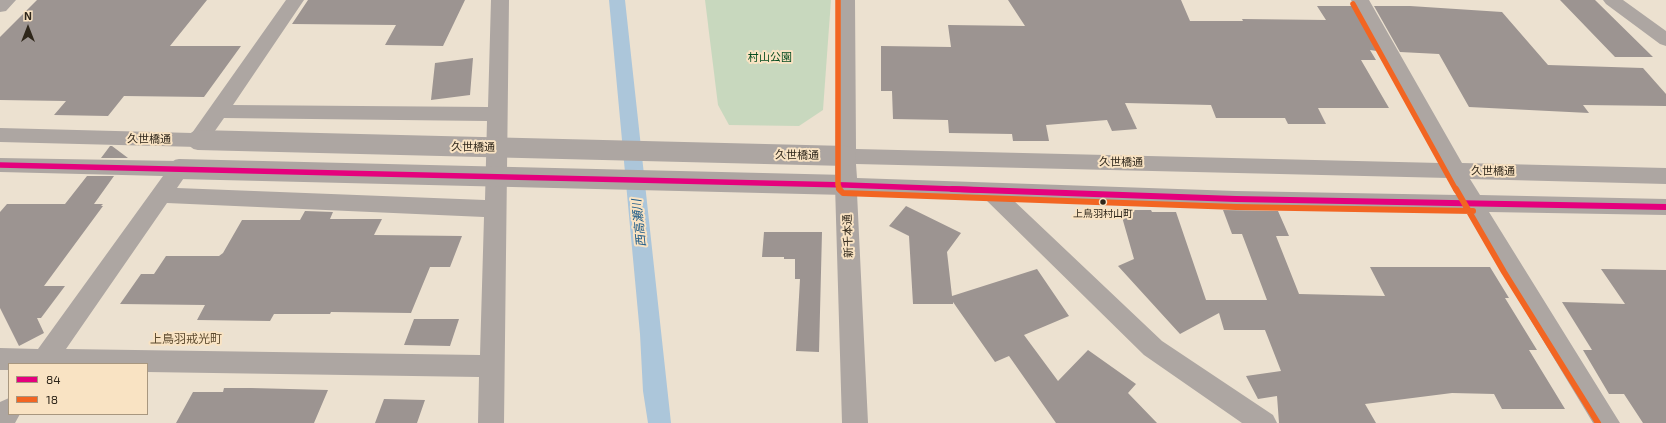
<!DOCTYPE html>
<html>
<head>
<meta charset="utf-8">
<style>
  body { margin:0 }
  #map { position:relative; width:1666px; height:423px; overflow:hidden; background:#ece1d0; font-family:"Exo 2",sans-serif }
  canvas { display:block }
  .legend { position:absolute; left:8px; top:363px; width:140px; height:52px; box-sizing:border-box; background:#f9e3c3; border:1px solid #a8977f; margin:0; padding:5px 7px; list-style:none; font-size:12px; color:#2e261a }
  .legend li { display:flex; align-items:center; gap:8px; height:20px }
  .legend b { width:20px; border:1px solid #a8977f }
  .north { position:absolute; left:8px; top:8px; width:40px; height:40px; -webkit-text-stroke:3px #f9e3c3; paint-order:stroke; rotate:0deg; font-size:11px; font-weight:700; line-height:16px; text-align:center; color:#2e261a }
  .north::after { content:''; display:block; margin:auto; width:14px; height:18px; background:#2e261a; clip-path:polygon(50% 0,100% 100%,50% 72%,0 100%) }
</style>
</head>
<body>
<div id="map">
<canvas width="1666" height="423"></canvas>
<ul class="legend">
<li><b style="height:5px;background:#e5007d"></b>84</li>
<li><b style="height:5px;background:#f26522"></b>18</li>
</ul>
<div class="north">N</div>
</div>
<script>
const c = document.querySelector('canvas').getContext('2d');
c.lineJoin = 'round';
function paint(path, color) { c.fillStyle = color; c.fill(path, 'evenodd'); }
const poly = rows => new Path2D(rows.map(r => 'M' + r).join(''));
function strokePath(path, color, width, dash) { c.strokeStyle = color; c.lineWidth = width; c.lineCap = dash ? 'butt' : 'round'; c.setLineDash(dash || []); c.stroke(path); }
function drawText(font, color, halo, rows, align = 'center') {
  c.font = font + ' "Exo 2","Noto Sans JP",sans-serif'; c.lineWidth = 4; c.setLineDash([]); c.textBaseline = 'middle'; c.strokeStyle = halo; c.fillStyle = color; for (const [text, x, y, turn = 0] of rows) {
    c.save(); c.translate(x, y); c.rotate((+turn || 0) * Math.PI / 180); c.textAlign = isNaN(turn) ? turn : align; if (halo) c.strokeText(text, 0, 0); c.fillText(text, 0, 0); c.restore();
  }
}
const green = poly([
  [705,0,831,0,823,110,799,126,729,125,718,105]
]);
const water = poly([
  [609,0,625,0,671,423,648,423,643,391,640,334]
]);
const building = poly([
  [37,0,207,0,170,46,241,46,204,97,124,96,108,116,54,115,66,101,0,100,0,37],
  [308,0,465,0,443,46,385,45,396,25,292,24],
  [1008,0,1181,0,1190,21,1243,21,1242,19,1326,20,1317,6,1353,6,1377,51,1370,50,1376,60,1361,60,1389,108,1318,108,1326,124,1288,124,1285,118,1216,118,1211,105,1125,103,1137,129,1112,131,1107,120,1046,125,1049,141,1013,141,1012,134,949,133,948,120,893,119,892,91,881,91,881,46,951,47,948,25,1025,26],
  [1560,0,1595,0,1653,57,1615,57],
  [1374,6,1410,6,1502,12,1548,65,1643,68,1666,94,1666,106,1583,105,1589,113,1469,107,1439,54,1400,52],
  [473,58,470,95,431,100,435,63],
  [110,146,112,146,128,158,101,158],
  [87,176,114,176,94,204,103,204,101,206,103,206,44,286,65,286,41,318,37,318,44,333,19,346,0,308,0,212,7,204,65,204],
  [906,206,961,233,947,252,952,296,1037,269,1069,316,1024,335,1058,381,1088,350,1136,384,1128,393,1157,423,1056,423,1009,356,995,362,953,302,953,304,913,304,909,236,889,226],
  [1120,210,1151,210,1152,212,1176,212,1206,300,1267,300,1242,234,1232,234,1223,210,1278,211,1289,236,1276,236,1299,294,1385,296,1370,267,1490,267,1509,298,1505,298,1537,350,1529,350,1565,409,1502,409,1494,394,1452,393,1365,404,1376,423,1279,423,1277,396,1258,399,1246,376,1281,371,1265,330,1224,330,1219,313,1180,334,1118,266,1134,259],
  [305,211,333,212,330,219,382,219,374,235,462,236,450,267,430,267,411,313,331,312,330,314,274,314,270,321,197,320,205,305,120,304,141,274,154,274,166,256,219,256,223,253,242,220,300,220],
  [764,232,822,232,819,352,796,351,800,279,795,279,795,259,784,259,784,257,762,257],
  [1601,269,1666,270,1666,423,1643,423,1624,394,1609,394,1583,350,1592,350,1562,302,1625,304],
  [414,319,459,319,450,346,404,345],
  [224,388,251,388,328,390,314,423,176,423,193,392,223,392],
  [384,399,425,400,417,423,375,423]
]);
const minor = poly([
  [0,0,16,0,6,11,0,12,0,0],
  [286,0,304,0,233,105,488,107,491,0,509,0,504,423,478,423,479,377,147,372,147,364,9,364,9,370,0,370,0,348,38,349,163,176,0,172,0,158,179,161,186,164,190,169,177,188,485,200,487,121,224,118,205,145,198,147,0,142,0,128,192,133,286,0],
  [167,203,484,217,480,355,66,349,167,203],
  [837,0,855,0,856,149,1440,163,1351,0,1369,0,1462,163,1666,168,1666,184,1470,179,1480,195,1666,199,1666,215,1489,212,1620,423,1593,423,1503,274,1467,211,1236,207,1012,199,1162,341,1273,415,1277,423,1242,423,1144,355,984,198,857,193,868,423,842,423,835,185,837,0],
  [856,164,1449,178,1458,195,1236,191,857,178,856,164],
  [1603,0,1623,0,1666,31,1666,46,1660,44,1606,4,1603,0],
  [9,398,9,414,20,414,15,423,0,423,0,402,9,398]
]);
const minorBridge = poly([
  [198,140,846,156],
  [179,169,846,185]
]);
const bus1Far1 = poly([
  [0,165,846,185,980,190]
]);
const bus1 = poly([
  [952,189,1236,199,1666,207]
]);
const bus2Far1 = poly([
  [838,0,838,185,840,190],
  [1353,4,1456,190]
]);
const bus2 = poly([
  [839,189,843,193,1236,207,1473,211],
  [1456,189,1504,272,1598,423]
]);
const markers = [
  [1103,202,3.5,"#2e261a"]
];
const busNames = [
  ["上鳥羽村山町",1103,214]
];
const parkNames = [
  ["村山公園",770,57]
];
const streetNames = [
  ["久世橋通",149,139,1],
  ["久世橋通",473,147,1],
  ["久世橋通",797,155,1],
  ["久世橋通",1121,162,1],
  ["久世橋通",1493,171,1],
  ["新千本通",848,236,-92]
];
const waterNames = [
  ["西高瀬川",639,223,-96]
];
const neighbourhoodNames = [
  ["上鳥羽戒光町",186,339]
];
paint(green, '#c8d8be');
paint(water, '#acc6da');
paint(building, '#9c9491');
paint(minor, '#ada6a2');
strokePath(minorBridge, '#ada6a2', 20);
strokePath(bus1Far1, '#e5007d', 5.5);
strokePath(bus1, '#e5007d', 6);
strokePath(bus2Far1, '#f26522', 5.5);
strokePath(bus2, '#f26522', 6);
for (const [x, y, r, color] of markers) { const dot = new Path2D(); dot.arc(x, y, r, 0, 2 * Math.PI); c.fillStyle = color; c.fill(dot); strokePath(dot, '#f9e3c3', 1.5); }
drawText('10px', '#2e261a', '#f9e3c3', busNames);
drawText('11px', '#044b1f', '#f9e3c3', parkNames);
drawText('11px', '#2e261a', '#f9e3c3', streetNames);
drawText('italic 12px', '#1c5a88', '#f9e3c3', waterNames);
drawText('12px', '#5c4a2e', '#f9e3c3', neighbourhoodNames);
</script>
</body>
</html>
